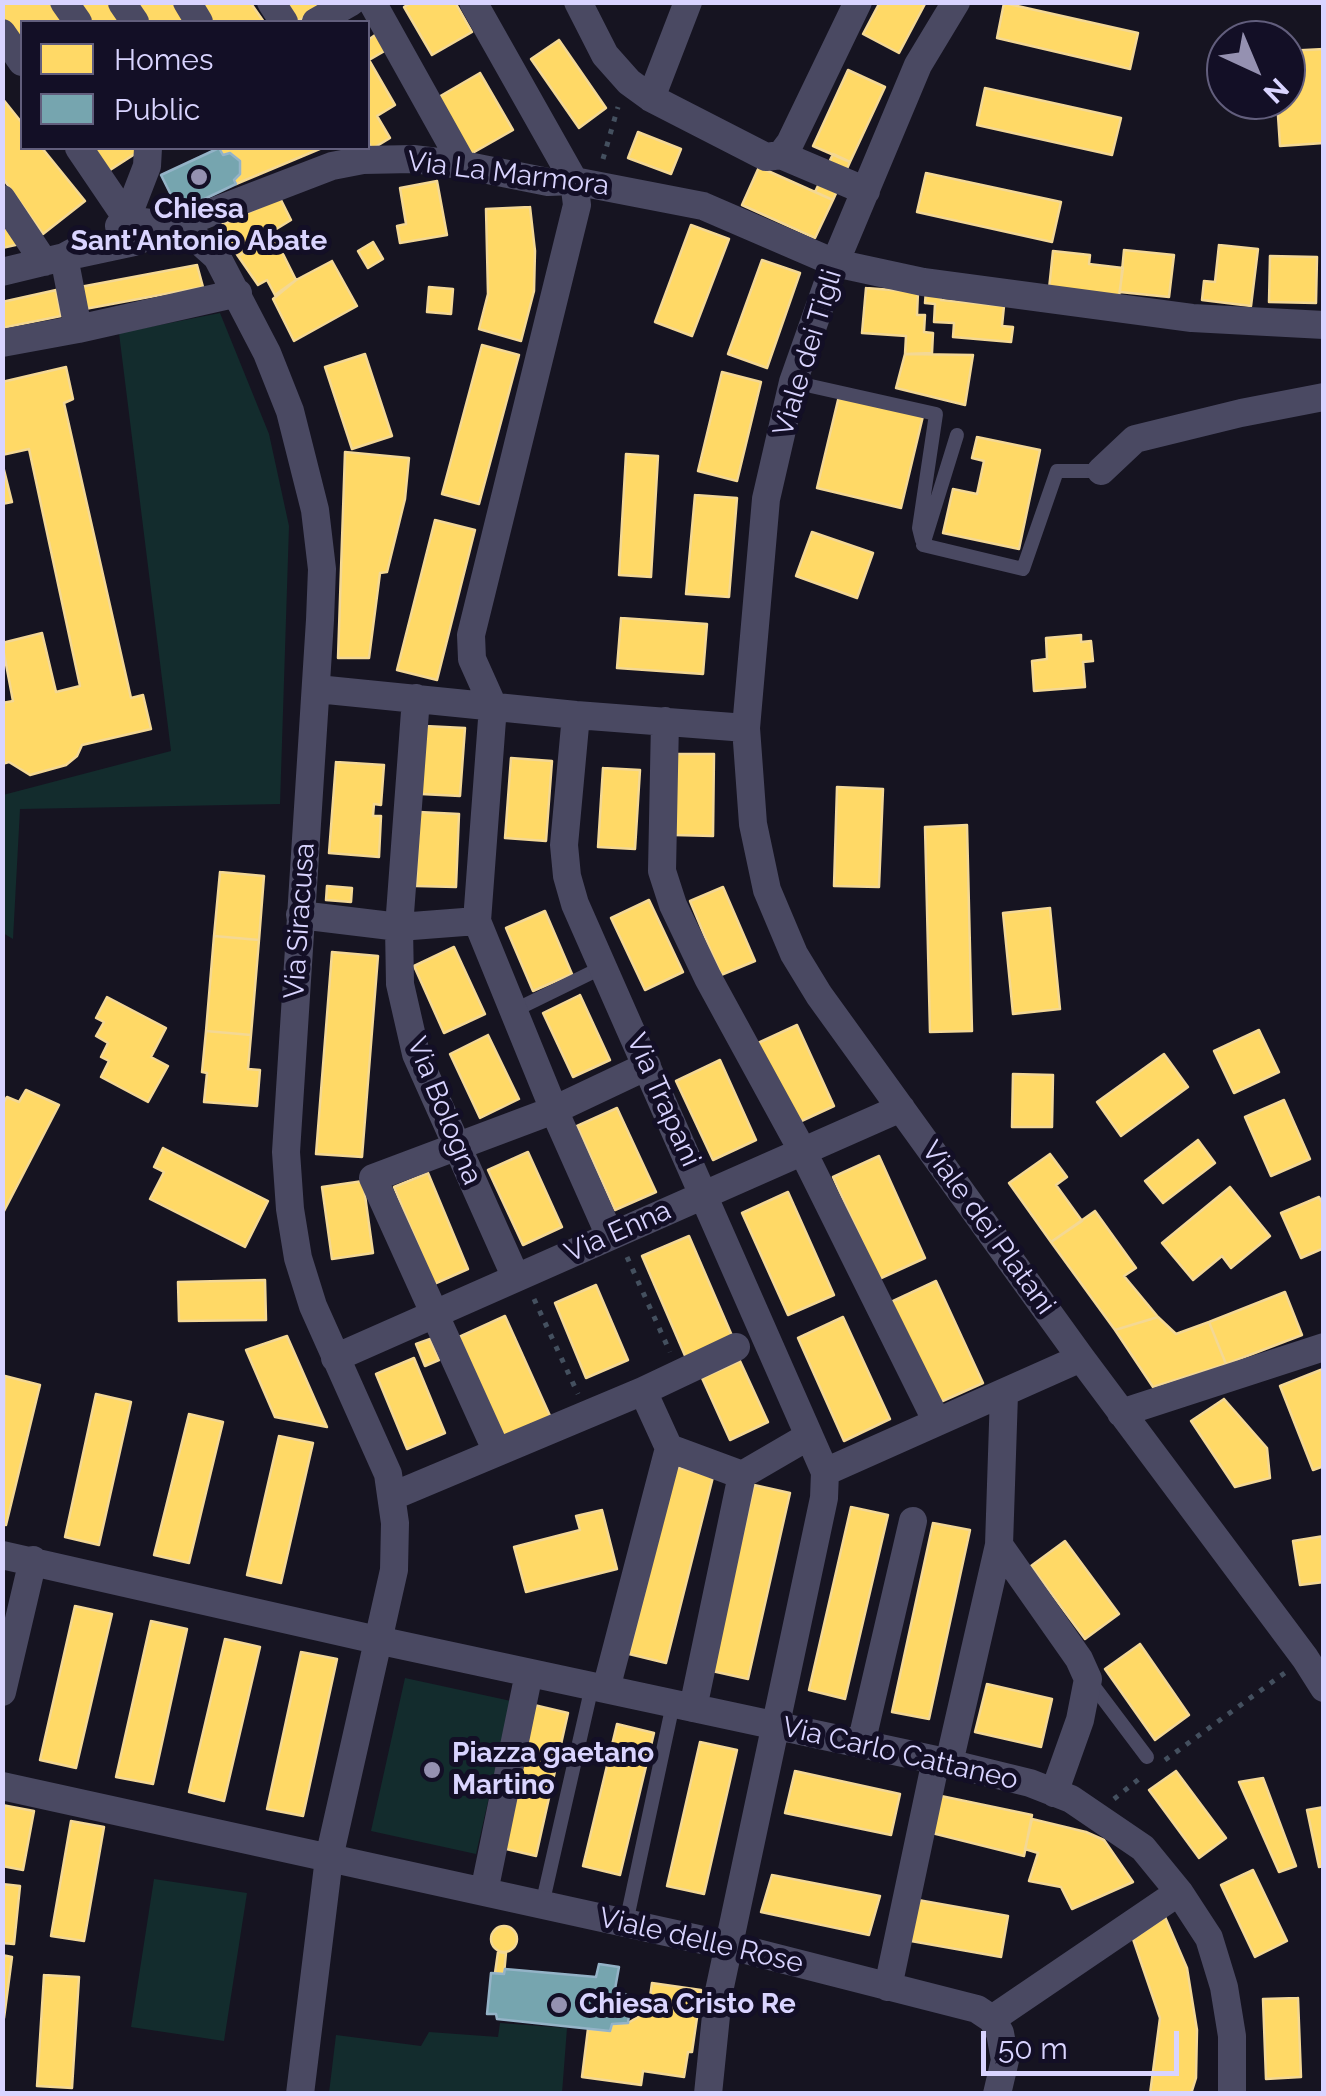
<!DOCTYPE html>
<html>
<head>
<meta charset="utf-8">
<style>
  body { margin:0 }
  #map { position:relative; width:1326px; height:2096px; overflow:hidden; background:#161421; font-family:Raleway,sans-serif }
  canvas { display:block }
  .frame { position:absolute; inset:0; border:5px solid #d9d4ff; pointer-events:none }
  .legend { position:absolute; left:20px; top:20px; width:350px; height:130px; box-sizing:border-box; background:#130f26; border:2px solid #625e7d; margin:0; padding:12px 18px; list-style:none; font-size:30px; color:#d9d4ff }
  .legend li { display:flex; align-items:center; gap:20px; height:50px }
  .legend b { width:50px; border:2px solid #625e7d }
  .north { position:absolute; left:1206px; top:20px; width:100px; height:100px; box-sizing:border-box; background:#130f26; border:2px solid #625e7d; border-radius:50%; rotate:136deg; font-size:28px; font-weight:700; line-height:40px; text-align:center; color:#d9d4ff }
  .north::after { content:''; display:block; margin:auto; width:35px; height:45px; background:#9591b1; clip-path:polygon(50% 0,100% 100%,50% 72%,0 100%) }
  .scale { position:absolute; left:981px; top:2031px; width:198px; height:45px; box-sizing:border-box; border:5px solid #d9d4ff; border-top:0; padding-left:12px; font-size:30px; line-height:35px; white-space:nowrap; color:#d9d4ff; -webkit-text-stroke:8px #130f26; paint-order:stroke }
</style>
</head>
<body>
<div id="map">
<canvas width="1326" height="2096"></canvas>
<div class="frame"></div>
<ul class="legend">
<li><b style="height:28px;background:#ffd966"></b>Homes</li>
<li><b style="height:28px;background:#76a5af"></b>Public</li>
</ul>
<div class="north">N</div>
<div class="scale">50 m</div>
</div>
<script>
const c = document.querySelector('canvas').getContext('2d');
c.lineJoin = 'round';
function paint(path, color) { c.fillStyle = color; c.fill(path, 'evenodd'); }
const poly = rows => new Path2D(rows.map(r => 'M' + r).join(''));
function strokePath(path, color, width, dash) { c.strokeStyle = color; c.lineWidth = width; c.lineCap = dash ? 'butt' : 'round'; c.setLineDash(dash || []); c.stroke(path); }
function drawText(font, color, halo, rows, align = 'center') {
  c.font = font + ' Raleway,sans-serif'; c.lineWidth = 10; c.setLineDash([]); c.textBaseline = 'middle'; c.strokeStyle = halo; c.fillStyle = color; for (const [text, x, y, turn = 0] of rows) {
    c.save(); c.translate(x, y); c.rotate((+turn || 0) * Math.PI / 180); c.textAlign = isNaN(turn) ? turn : align; if (halo) c.strokeText(text, 0, 0); c.fillText(text, 0, 0); c.restore();
  }
}
const green = poly([
  [220,313,269,434,289,526,280,804,20,809,13,939,3,933,3,795,171,751,119,333],
  [405,1678,511,1701,476,1854,371,1831],
  [154,1879,247,1893,224,2041,131,2027],
  [500,2023,567,2028,562,2093,329,2093,336,2035,421,2046,429,2032,498,2037]
]);
const homes = poly([
  [2,2,51,2,63,22,22,22,22,48,2,19,2,2],
  [77,2,110,2,122,22,90,22,77,2],
  [131,2,175,2,187,22,143,22,131,2],
  [205,2,250,2,264,22,210,22,200,6,205,2],
  [280,2,330,2,296,22,280,2],
  [412,2,455,2,472,32,432,55,404,7,412,2],
  [880,2,926,2,899,53,863,34,880,2],
  [1004,3,1138,33,1130,69,997,38,1004,3],
  [378,33,388,49,369,60,395,105,377,116,390,138,372,149,368,141,368,40,378,33],
  [559,40,606,108,579,128,531,59,559,40],
  [1324,49,1324,143,1280,146,1277,100,1286,100,1286,51,1324,49],
  [848,70,885,87,850,162,813,146,848,70],
  [480,73,513,130,469,155,437,98,480,73],
  [985,88,1121,118,1112,155,977,125,985,88],
  [2,98,22,123,22,148,42,148,85,201,43,234,2,177,2,98],
  [638,132,681,149,671,174,628,158,638,132],
  [90,148,140,148,141,150,107,172,90,148],
  [219,148,322,148,236,184,234,180,240,174,240,161,230,153,223,155,219,148],
  [833,154,850,162,833,200,815,192,833,154],
  [759,167,833,200,815,238,742,205,759,167],
  [926,173,1061,202,1052,242,917,212,926,173],
  [437,181,447,235,400,243,397,226,406,224,400,188,437,181],
  [280,198,291,220,273,231,274,236,238,256,219,226,280,198],
  [530,207,535,251,534,291,521,341,479,329,488,294,486,209,530,207],
  [2,216,20,244,2,248,2,216],
  [691,225,729,239,692,336,655,322,691,225],
  [274,236,296,280,275,295,267,280,258,285,238,256,274,236],
  [373,242,383,259,368,268,358,251,373,242],
  [1219,245,1258,249,1251,306,1202,300,1204,281,1215,282,1219,245],
  [1124,250,1174,255,1169,297,1120,292,1124,250],
  [1053,251,1090,255,1089,264,1123,268,1119,296,1049,289,1053,251],
  [1270,256,1317,257,1316,303,1269,302,1270,256],
  [762,260,800,273,767,368,728,354,762,260],
  [332,261,357,306,294,341,273,299,296,280,332,261],
  [197,265,203,287,85,309,80,287,197,265],
  [429,287,453,289,451,314,427,312,429,287],
  [866,288,918,292,917,315,925,315,924,332,933,333,932,353,905,354,906,336,862,333,866,288],
  [56,290,61,316,2,328,2,302,56,290],
  [926,290,941,292,941,300,1004,306,1002,326,1013,327,1011,342,953,337,954,323,934,322,935,304,925,303,926,290],
  [482,345,519,355,479,504,442,494,482,345],
  [365,354,392,436,352,449,325,367,365,354],
  [905,354,973,355,965,405,896,388,905,354],
  [66,367,73,399,64,403,131,698,143,695,151,729,82,745,77,756,66,765,30,775,9,762,2,764,2,703,13,701,2,643,42,633,56,692,80,686,29,449,2,455,2,382,66,367],
  [722,372,761,382,737,481,698,471,722,372],
  [839,396,923,416,901,508,817,488,839,396],
  [977,437,1040,450,1019,549,943,533,953,489,977,494,984,461,972,458,977,437],
  [345,452,409,458,405,499,387,572,380,573,369,658,338,658,345,452],
  [626,454,658,456,651,577,619,575,626,454],
  [2,462,12,502,2,504,2,462],
  [695,495,737,498,729,597,686,594,695,495],
  [435,520,475,530,437,680,397,670,435,520],
  [812,532,873,553,857,598,796,576,812,532],
  [621,618,707,624,703,674,617,668,621,618],
  [1081,635,1081,642,1091,641,1093,661,1083,662,1085,687,1034,691,1032,661,1047,659,1046,638,1081,635],
  [425,726,465,728,460,796,421,794,425,726],
  [675,754,714,754,713,836,674,835,675,754],
  [511,758,552,761,546,841,505,838,511,758],
  [336,762,384,765,381,805,374,804,373,816,381,816,379,857,329,853,336,762],
  [603,768,640,770,635,849,598,847,603,768],
  [837,787,883,789,879,887,834,886,837,787],
  [419,812,459,814,456,887,416,886,419,812],
  [967,825,972,1031,930,1032,925,827,967,825],
  [220,872,264,876,259,940,214,936,220,872],
  [327,886,352,888,351,902,326,900,327,886],
  [723,887,755,961,721,975,690,901,723,887],
  [649,900,683,972,645,990,611,918,649,900],
  [1050,908,1060,1009,1013,1014,1003,913,1050,908],
  [545,911,572,974,533,991,506,928,545,911],
  [214,936,259,940,251,1035,206,1031,214,936],
  [454,947,485,1014,444,1033,414,966,454,947],
  [332,952,378,956,362,1157,316,1154,332,952],
  [580,995,610,1060,573,1077,543,1013,580,995],
  [107,997,166,1028,151,1057,168,1066,148,1102,101,1077,109,1061,101,1057,108,1043,96,1036,104,1022,96,1018,107,997],
  [797,1025,834,1106,795,1124,758,1043,797,1025],
  [1259,1030,1279,1072,1234,1093,1214,1051,1259,1030],
  [206,1031,251,1035,248,1069,260,1070,257,1106,204,1102,207,1073,202,1072,206,1031],
  [488,1035,519,1099,480,1118,450,1054,488,1035],
  [1164,1054,1188,1087,1121,1136,1097,1102,1164,1054],
  [720,1060,756,1140,713,1160,676,1081,720,1060],
  [1013,1074,1053,1075,1052,1127,1012,1127,1013,1074],
  [26,1090,59,1105,3,1213,2,1105,7,1097,19,1102,26,1090],
  [1284,1100,1310,1159,1271,1176,1245,1117,1284,1100],
  [617,1108,656,1192,615,1210,577,1126,617,1108],
  [1198,1140,1215,1163,1163,1203,1145,1181,1198,1140],
  [163,1148,268,1201,245,1247,150,1199,164,1172,154,1167,163,1148],
  [528,1152,562,1227,523,1245,488,1170,528,1152],
  [1050,1154,1067,1177,1056,1185,1082,1221,1051,1242,1009,1183,1050,1154],
  [879,1156,925,1258,879,1279,833,1177,879,1156],
  [428,1173,468,1269,434,1284,394,1187,428,1173],
  [363,1181,373,1253,332,1259,322,1187,363,1181],
  [1230,1187,1270,1236,1231,1268,1222,1256,1193,1280,1162,1243,1230,1187],
  [788,1192,834,1295,788,1315,742,1213,788,1192],
  [1319,1197,1324,1206,1324,1248,1301,1258,1281,1213,1319,1197],
  [1095,1211,1136,1268,1124,1276,1158,1317,1115,1330,1051,1242,1095,1211],
  [689,1236,733,1338,686,1358,642,1256,689,1236],
  [265,1280,266,1320,179,1321,178,1282,265,1280],
  [936,1281,983,1383,936,1404,891,1302,936,1281],
  [596,1285,628,1360,586,1378,555,1303,596,1285],
  [1285,1292,1302,1335,1226,1364,1209,1322,1285,1292],
  [505,1316,551,1418,505,1439,459,1337,505,1316],
  [843,1317,890,1419,844,1441,798,1338,843,1317],
  [1158,1317,1176,1334,1209,1322,1226,1364,1153,1387,1115,1330,1158,1317],
  [287,1336,327,1427,275,1417,246,1350,287,1336],
  [430,1339,439,1360,425,1366,416,1344,430,1339],
  [414,1358,445,1433,407,1449,376,1374,414,1358],
  [740,1361,768,1422,730,1440,702,1378,740,1361],
  [1323,1369,1324,1466,1313,1470,1280,1386,1323,1369],
  [5,1376,40,1385,6,1525,2,1524,5,1376],
  [96,1394,131,1402,99,1545,65,1537,96,1394],
  [1224,1399,1267,1448,1270,1478,1235,1487,1191,1421,1224,1399],
  [189,1414,223,1422,189,1563,154,1555,189,1414],
  [279,1436,313,1443,281,1583,247,1575,279,1436],
  [676,1467,713,1477,666,1663,629,1654,676,1467],
  [754,1485,790,1493,748,1679,712,1671,754,1485],
  [851,1507,888,1515,845,1699,809,1690,851,1507],
  [602,1510,617,1569,526,1592,514,1547,580,1530,576,1516,602,1510],
  [933,1523,970,1530,929,1719,892,1712,933,1523],
  [1324,1536,1324,1582,1300,1585,1293,1541,1324,1536],
  [1065,1541,1119,1614,1085,1639,1031,1566,1065,1541],
  [75,1606,112,1614,76,1768,40,1760,75,1606],
  [151,1621,187,1629,153,1784,116,1777,151,1621],
  [225,1639,260,1647,224,1801,189,1792,225,1639],
  [1140,1644,1189,1715,1155,1740,1105,1669,1140,1644],
  [301,1652,337,1659,303,1816,267,1809,301,1652],
  [987,1684,1052,1699,1041,1747,975,1732,987,1684],
  [534,1705,568,1713,536,1856,502,1848,534,1705],
  [617,1724,654,1733,620,1875,583,1866,617,1724],
  [700,1742,737,1750,704,1894,667,1886,700,1742],
  [795,1771,900,1794,891,1835,785,1813,795,1771],
  [1176,1771,1226,1838,1199,1858,1149,1790,1176,1771],
  [1263,1778,1296,1866,1279,1872,1239,1782,1263,1778],
  [941,1796,1032,1815,1024,1856,932,1833,941,1796],
  [2,1805,34,1811,23,1870,2,1866,2,1805],
  [1324,1807,1324,1866,1319,1867,1307,1810,1324,1807],
  [1032,1819,1086,1832,1104,1840,1133,1882,1072,1909,1061,1887,1029,1881,1038,1853,1025,1849,1032,1819],
  [71,1821,104,1827,84,1941,51,1936,71,1821],
  [1253,1870,1287,1941,1255,1957,1221,1885,1253,1870],
  [772,1875,880,1896,869,1935,761,1912,772,1875],
  [2,1884,20,1886,14,1944,2,1943,2,1884],
  [918,1900,1008,1916,1001,1957,911,1941,918,1900],
  [1165,1917,1187,1968,1197,2030,1196,2078,1191,2094,1150,2094,1160,2018,1133,1939,1165,1917],
  '491 1939a13 13 0 1 1 26 0a13 13 0 1 1-26 0Z',
  [498,1952,506,1953,504,1974,495,1973,498,1952],
  [2,1955,12,1957,4,2018,2,2018,2,1955],
  [44,1975,79,1977,72,2088,37,2086,44,1975],
  [652,1983,701,1990,692,2052,688,2052,684,2077,643,2071,641,2085,582,2077,588,2029,610,2031,612,2024,628,2023,648,2011,652,1983],
  [1298,1998,1301,2077,1266,2079,1263,1999,1298,1998]
]);
const public = poly([
  [219,148,223,155,230,153,240,161,240,174,234,180,236,184,179,211,161,175,219,148],
  [599,1964,619,1967,615,1989,631,1997,628,2023,612,2024,610,2031,497,2019,496,2014,487,2014,491,1973,504,1974,505,1969,596,1977,599,1964]
]);
const path = poly([
  [603,159,618,107],
  [627,1257,670,1352],
  [534,1299,578,1394],
  [1165,1760,1286,1672],
  [1114,1799,1144,1775]
]);
const lane = poly([
  [793,382,936,414,919,528,922,540],
  [957,435,923,545,1023,569,1057,471,1101,471],
  [513,1011,603,967],
  [1089,1680,1147,1757],
  [542,1905,592,1686],
  [626,1923,673,1704]
]);
const street = poly([
  [64,2,78,22],
  [187,2,199,22],
  [271,2,284,22],
  [372,2,463,165],
  [473,2,574,181,577,205,471,635,472,659,493,706,477,921,554,1110,610,1236],
  [578,2,605,55,629,82,651,98,766,157,781,155,790,143,858,2],
  [956,2,918,65,835,263,793,382,766,499,746,728,753,824,767,890,794,954,819,995,1081,1358,1305,1658,1324,1688],
  [122,3,135,22],
  [316,22,351,2],
  [2,33,22,62],
  [651,98,688,2],
  [79,148,119,207,135,221,173,226,197,239,217,257,267,353,290,411,315,510,322,569,320,620,286,1152,290,1209,298,1258,313,1306,388,1474,395,1523,394,1570,329,1858,300,2094],
  [781,155,866,191],
  [2,199,44,262],
  [119,226,125,223,147,166,148,148],
  [2,272,64,257,77,250],
  [78,329,64,257,134,242,332,166,363,160,413,159,463,165,548,182,574,181,703,206,835,263,923,282,1192,318,1324,325],
  [2,343,78,329,238,293],
  [1101,471,1135,439,1241,413,1324,397],
  [317,689,576,715,746,728],
  [416,698,399,927,400,984,416,1054,516,1278],
  [576,715,564,845,567,876,575,904,825,1472,824,1498,718,1996,708,2094],
  [665,721,662,871,673,905,708,978,802,1150,937,1422],
  [300,915,399,927,477,921],
  [335,1358,901,1108],
  [643,1391,669,1448,742,1475],
  [1121,1413,1324,1347],
  [497,1452,373,1178,554,1110,647,1066],
  [825,1472,1081,1358],
  [393,1496,643,1391,736,1347],
  [999,1545,1079,1659,1088,1679,1080,1720,1054,1793],
  [2,1555,377,1640,936,1760,1030,1783,1071,1799,1143,1848,1179,1892,1209,1938,1224,1987,1232,2036,1232,2094],
  [606,1689,669,1448],
  [2,1692,33,1560],
  [693,1708,742,1475,809,1436],
  [861,1744,913,1521],
  [949,1763,999,1545,1004,1394],
  [2,1786,730,1946,977,2009,992,2019,1000,2033,1005,2060,997,2094],
  [484,1892,529,1673],
  [888,1987,936,1760],
  [992,2019,1179,1892]
]);
const markers = [
  [199,177,10,"#9591b1"],
  [432,1770,10,"#9591b1"],
  [559,2005,10,"#9591b1"]
];
const streetNames = [
  ["Via La Marmora",508,174,7],
  ["Viale dei Tigli",808,353,-73],
  ["Via Siracusa",300,921,-86],
  ["Via Trapani",663,1100,66],
  ["Via Bologna",444,1111,68],
  ["Viale dei Platani",988,1228,54],
  ["Via Enna",618,1232,-24],
  ["Via Carlo Cattaneo",900,1754,13],
  ["Viale delle Rose",701,1941,13]
];
const poiNames = [
  ["Chiesa",199,210,"center"],
  ["Sant'Antonio Abate",199,242,"center"],
  ["Piazza gaetano",452,1754],
  ["Martino",452,1786],
  ["Chiesa Cristo Re",579,2005]
];
paint(green, '#132c2d');
paint(homes, '#ffd966');
strokePath(homes, '#f4d894', 2.5);
paint(public, '#76a5af');
strokePath(public, '#94b3c7', 2.5);
strokePath(path, '#44505f', 5, [5, 8]);
strokePath(lane, '#4a4962', 14);
strokePath(street, '#4a4962', 28);
for (const [x, y, r, color] of markers) { const dot = new Path2D(); dot.arc(x, y, r, 0, 2 * Math.PI); c.fillStyle = color; c.fill(dot); strokePath(dot, '#130f26', 4); }
drawText('28px', '#d9d4ff', '#130f26', streetNames);
drawText('bold 28px', '#d9d4ff', '#130f26', poiNames, 'left');
</script>
</body>
</html>
